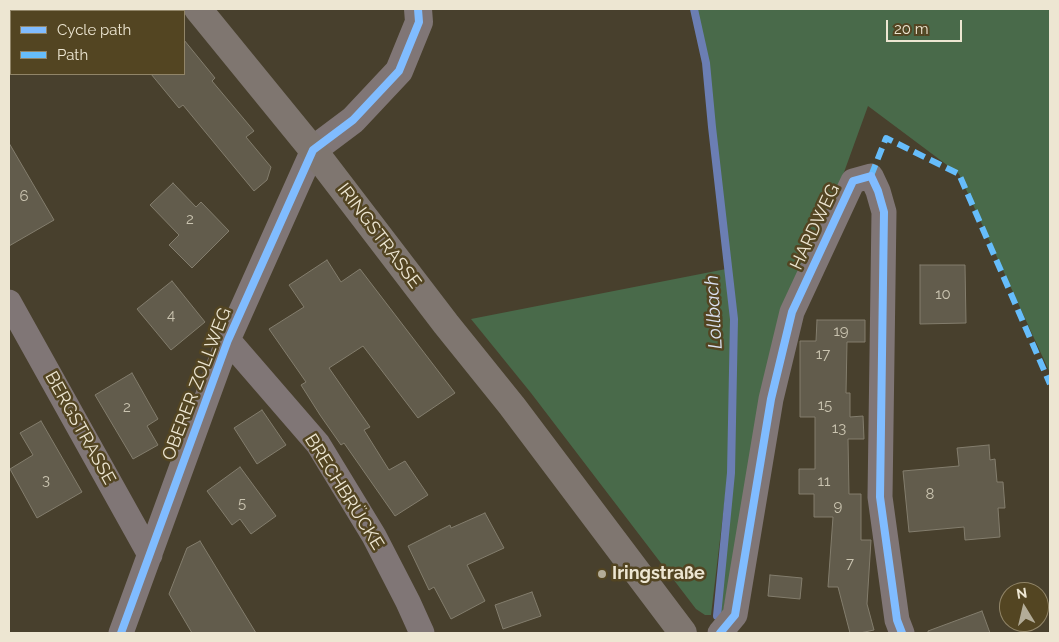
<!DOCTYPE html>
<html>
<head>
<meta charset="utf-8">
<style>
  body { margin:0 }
  #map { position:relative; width:1059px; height:642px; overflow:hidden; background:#48402d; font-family:Raleway,sans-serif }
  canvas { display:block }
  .frame { position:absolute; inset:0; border:10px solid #ede6d2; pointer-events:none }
  .legend { position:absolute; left:10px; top:10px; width:175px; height:65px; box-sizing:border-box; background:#534522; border:1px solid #918568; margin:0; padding:6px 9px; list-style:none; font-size:15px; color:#ede6d2 }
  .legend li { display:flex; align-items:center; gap:10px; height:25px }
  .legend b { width:25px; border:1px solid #918568 }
  .north { position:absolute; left:999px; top:582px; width:50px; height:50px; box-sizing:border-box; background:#534522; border:1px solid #918568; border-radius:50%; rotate:351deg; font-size:14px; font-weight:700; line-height:20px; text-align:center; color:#ede6d2 }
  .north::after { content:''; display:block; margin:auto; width:18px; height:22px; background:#b3ac98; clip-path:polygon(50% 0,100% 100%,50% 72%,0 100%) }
  .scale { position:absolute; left:886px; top:20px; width:76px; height:22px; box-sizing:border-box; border:2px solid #ede6d2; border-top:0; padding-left:6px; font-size:15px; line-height:18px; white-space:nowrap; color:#ede6d2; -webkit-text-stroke:4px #534522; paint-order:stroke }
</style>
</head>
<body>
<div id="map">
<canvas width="1059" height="642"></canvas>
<div class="frame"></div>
<ul class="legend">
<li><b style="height:6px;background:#80bcff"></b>Cycle path</li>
<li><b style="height:6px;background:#66bdfb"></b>Path</li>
</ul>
<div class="north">N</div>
<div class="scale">20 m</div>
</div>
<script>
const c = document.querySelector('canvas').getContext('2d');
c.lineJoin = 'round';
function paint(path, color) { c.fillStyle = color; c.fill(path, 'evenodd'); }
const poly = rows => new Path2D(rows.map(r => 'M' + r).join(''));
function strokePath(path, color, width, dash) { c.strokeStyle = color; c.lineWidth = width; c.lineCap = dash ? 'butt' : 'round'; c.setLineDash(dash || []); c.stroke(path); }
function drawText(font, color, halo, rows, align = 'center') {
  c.font = font + ' Raleway,sans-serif'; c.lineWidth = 5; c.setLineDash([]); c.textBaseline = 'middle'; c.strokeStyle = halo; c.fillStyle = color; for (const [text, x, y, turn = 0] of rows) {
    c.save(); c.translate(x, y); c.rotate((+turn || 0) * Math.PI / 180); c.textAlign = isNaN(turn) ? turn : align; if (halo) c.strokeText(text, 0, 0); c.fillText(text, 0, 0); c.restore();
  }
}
const green = poly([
  [694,9,1050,9,1050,373,959,174,868,106,843,175,747,487,723,612,717,616,731,473,734,319,712,127,706,63],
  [726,269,731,319,728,472,711,615,705,615,696,609,531,393,471,319]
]);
const stream = poly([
  [694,9,706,63,712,127,734,319,731,473,717,616]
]);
const building = poly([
  [184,40,215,78,212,81,254,131,246,137,271,167,267,180,254,191,183,105,179,108,151,74,184,74,184,40],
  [9,143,54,220,9,246,9,143],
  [173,183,196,207,201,202,229,231,192,268,169,245,179,235,150,205,173,183],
  [327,260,341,282,360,269,455,393,418,418,363,346,329,368,370,427,364,430,389,470,405,461,428,495,395,516,344,443,341,445,320,415,301,385,306,382,269,329,304,307,289,285,327,260],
  [920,265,965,265,966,323,920,324,920,265],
  [172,281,205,322,171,350,137,309,172,281],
  [817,320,865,320,865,342,847,342,846,393,850,393,850,417,863,416,864,439,848,439,849,494,861,494,861,540,871,540,867,604,874,630,860,633,850,633,838,587,828,587,833,517,814,517,814,494,799,494,799,469,815,469,815,417,800,417,800,341,816,341,817,320],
  [132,373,158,419,147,426,158,445,133,459,95,395,132,373],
  [262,410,286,445,257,464,234,428,262,410],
  [41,421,82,492,37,518,10,469,33,455,20,433,41,421],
  [989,445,990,460,995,459,997,482,1003,482,1005,508,998,508,1000,537,965,540,964,527,909,532,903,471,959,466,957,448,989,445],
  [240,467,276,516,251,534,240,519,232,525,207,491,240,467],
  [485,513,504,548,467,565,485,601,451,619,434,587,429,590,408,546,450,525,451,528,485,513],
  [200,541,256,633,192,633,169,594,187,548,200,541],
  [770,575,802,578,800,599,768,596,770,575],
  [532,592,541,616,503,629,495,605,532,592],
  [982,611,990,633,928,633,928,631,982,611]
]);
const minor = poly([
  [9,302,150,555],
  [228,340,318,444,374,536,408,602,422,633],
  [121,633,228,340,313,150],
  [720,633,735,615,771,399,792,312,853,181,871,176,878,191,884,212,880,497,897,620,902,633]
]);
const tertiary = poly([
  [313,150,353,120,399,71,419,22,418,9]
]);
const primary = poly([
  [198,9,313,150,446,324,512,406,683,633]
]);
const quiet = poly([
  [871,176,886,138,959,174,1050,384]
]);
const cycleway = poly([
  [121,633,228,340,313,150,353,120,399,71,419,22,418,9],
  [720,633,735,615,771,399,792,312,853,181,871,176,878,191,884,212,880,497,897,620,902,633]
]);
const markers = [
  [602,574,5,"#b3ac98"]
];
const numberNames = [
  ["6",24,196],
  ["2",190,219],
  ["10",943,294],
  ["4",171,315],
  ["19",841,331],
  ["17",823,354],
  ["15",825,405],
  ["2",127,407],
  ["13",839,428],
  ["3",46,480],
  ["11",824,481],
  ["8",930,494],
  ["5",242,503],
  ["9",838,506],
  ["7",850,563]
];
const streetNames = [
  ["HARDWEG",815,227,-65],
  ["IRINGSTRASSE",379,236,53],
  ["OBERER ZOLLWEG",197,384,-69],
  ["BERGSTRASSE",80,428,61],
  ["BRECHBRÜCKE",344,492,58]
];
const poiNames = [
  ["Iringstraße",612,574]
];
const waterNames = [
  ["Lollbach",714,312,-93]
];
paint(green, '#496a4a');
strokePath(stream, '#6b7eb3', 8);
paint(building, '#625c4c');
strokePath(building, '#837d6d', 1);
strokePath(minor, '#807676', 25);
strokePath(tertiary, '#807676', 28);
strokePath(primary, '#7f7670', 28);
strokePath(quiet, '#66bdfb', 6, [12, 6]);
strokePath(cycleway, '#80bcff', 8);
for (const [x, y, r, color] of markers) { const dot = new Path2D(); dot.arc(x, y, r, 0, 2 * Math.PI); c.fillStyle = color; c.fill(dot); strokePath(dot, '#534522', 2); }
drawText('15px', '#cac4b0', null, numberNames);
drawText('18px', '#ede6d2', '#534522', streetNames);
drawText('bold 18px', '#ede6d2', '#534522', poiNames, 'left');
drawText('italic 19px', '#dae1f2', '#534522', waterNames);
</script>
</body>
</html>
